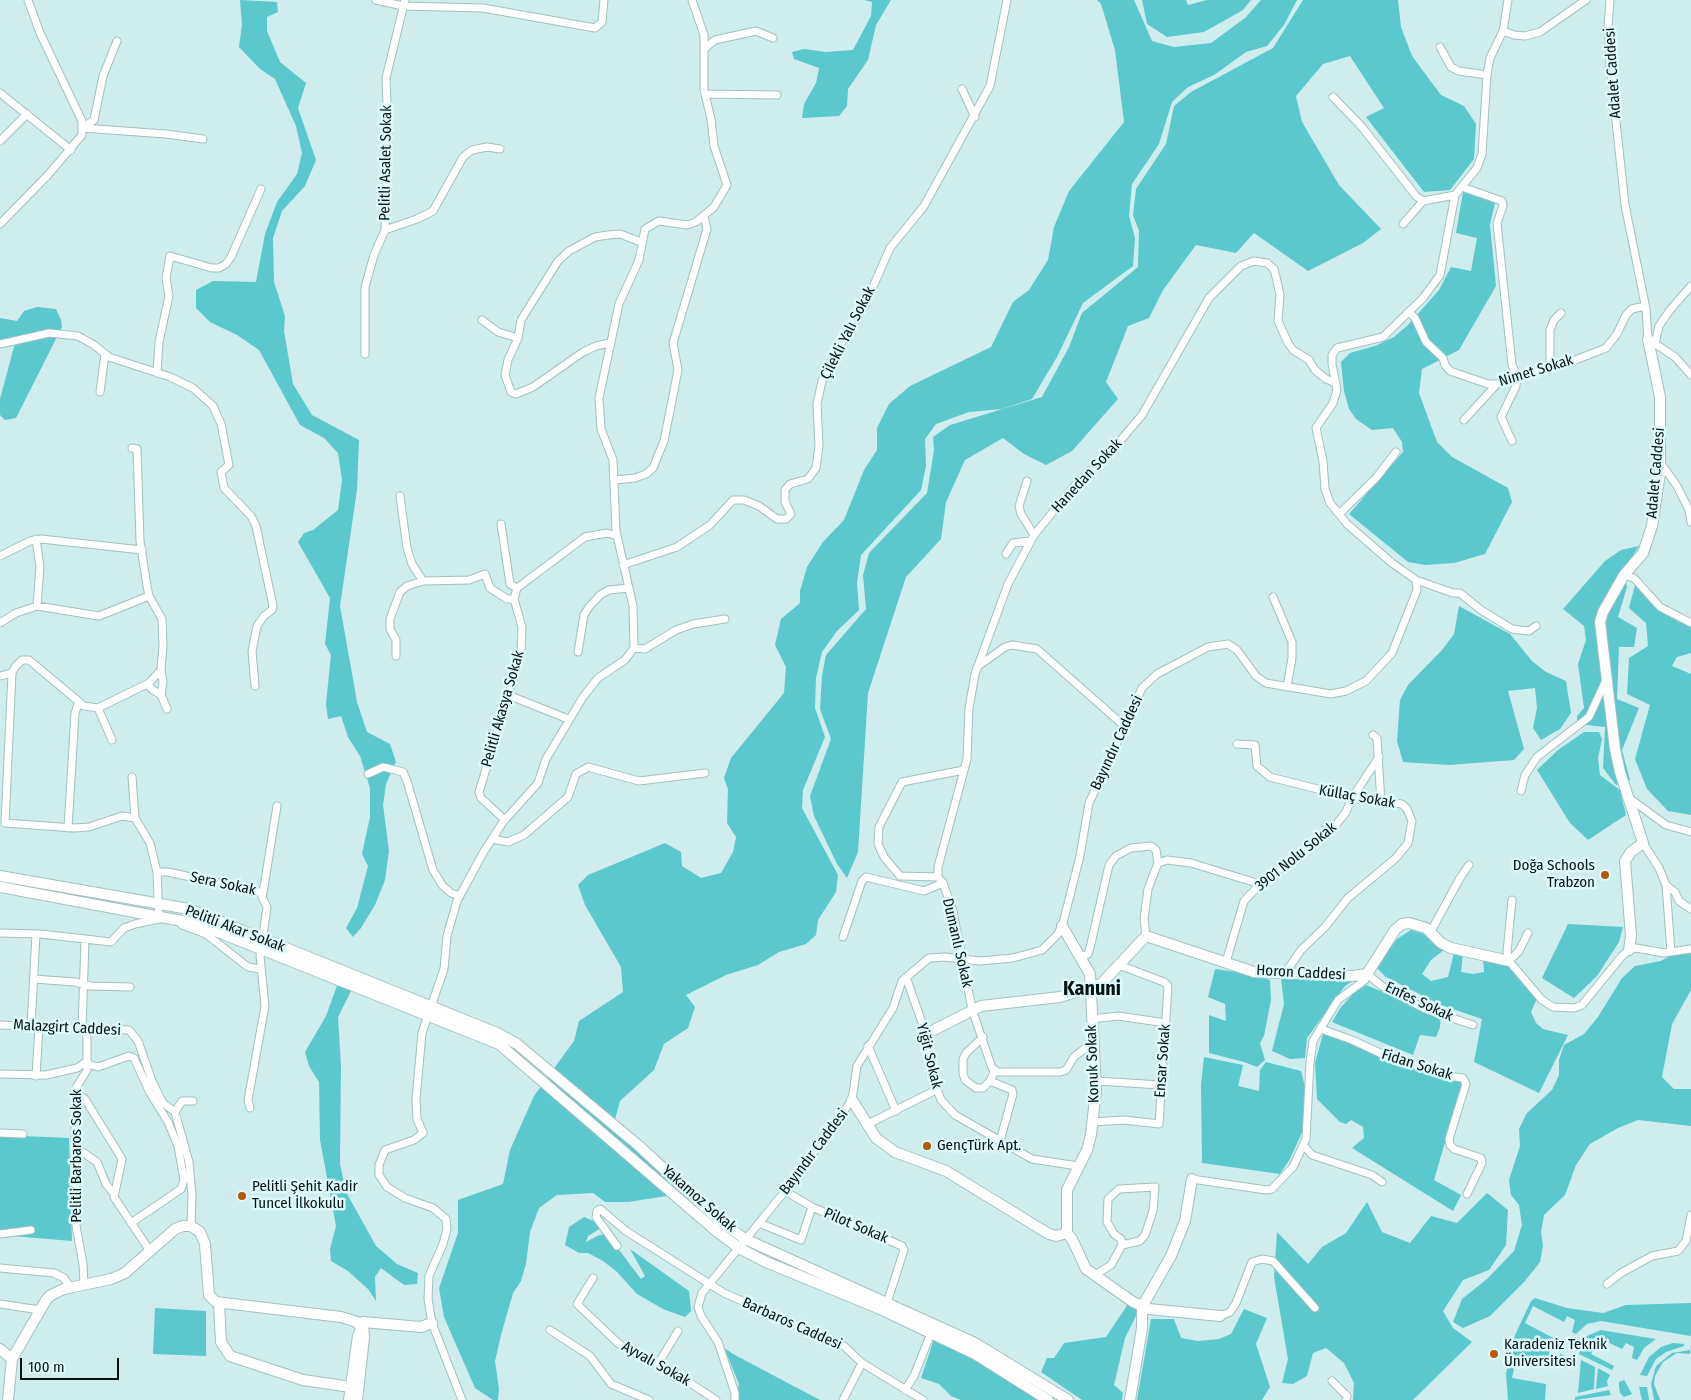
<!DOCTYPE html>
<html>
<head>
<meta charset="utf-8">
<style>
  body { margin:0 }
  #map { position:relative; width:1691px; height:1400px; overflow:hidden; background:#cfeded; font-family:"Fira Sans Condensed",sans-serif }
  canvas { display:block }
  .scale { position:absolute; left:20px; top:1358px; width:99px; height:22px; box-sizing:border-box; border:2px solid #071212; border-top:0; padding-left:6px; font-size:15px; line-height:18px; white-space:nowrap; color:#071212; -webkit-text-stroke:4px #dcfafb; paint-order:stroke }
</style>
</head>
<body>
<div id="map">
<canvas width="1691" height="1400"></canvas>
<div class="scale">100 m</div>
</div>
<script>
const c = document.querySelector('canvas').getContext('2d');
c.lineJoin = 'round';
function paint(path, color) { c.fillStyle = color; c.fill(path, 'evenodd'); }
const poly = rows => new Path2D(rows.map(r => 'M' + r).join(''));
function strokePath(path, color, width, dash) { c.strokeStyle = color; c.lineWidth = width; c.lineCap = dash ? 'butt' : 'round'; c.setLineDash(dash || []); c.stroke(path); }
function drawText(font, color, halo, rows, align = 'center') {
  c.font = font + ' "Fira Sans Condensed",sans-serif'; c.lineWidth = 5; c.setLineDash([]); c.textBaseline = 'middle'; c.strokeStyle = halo; c.fillStyle = color; for (const [text, x, y, turn = 0] of rows) {
    c.save(); c.translate(x, y); c.rotate((+turn || 0) * Math.PI / 180); c.textAlign = isNaN(turn) ? turn : align; if (halo) c.strokeText(text, 0, 0); c.fillText(text, 0, 0); c.restore();
  }
}
const green = poly([
  [240,0,277,2,278,12,267,17,267,31,280,62,306,83,298,108,316,160,305,186,282,211,273,238,274,282,285,316,284,331,293,384,312,415,359,440,357,490,340,606,357,702,367,732,390,744,396,762,386,784,383,805,389,851,385,880,375,905,361,928,353,937,346,928,357,908,368,866,362,854,370,817,370,788,360,756,348,737,341,716,328,719,326,704,331,655,325,644,330,598,298,542,304,533,313,530,338,510,342,480,338,453,324,438,300,425,259,350,237,335,210,322,196,308,196,290,213,281,256,282,265,234,277,202,297,174,302,153,296,126,275,79,260,69,239,47,242,24],
  [864,0,891,0,876,25,868,60,848,89,847,106,839,116,802,118,804,104,816,83,819,68,794,59,792,52,804,49,826,52,853,50,871,16,872,2],
  [1097,0,1134,0,1152,41,1174,47,1211,43,1245,18,1261,0,1297,0,1284,25,1267,46,1246,52,1214,75,1188,87,1172,102,1159,144,1132,184,1129,216,1135,238,1133,266,1083,303,1057,357,1032,399,1002,409,969,412,936,424,925,439,926,466,921,490,861,555,857,583,859,610,837,631,822,652,816,678,815,708,825,737,803,790,802,808,838,875,836,892,818,920,816,935,806,944,779,952,758,965,726,975,686,995,695,1007,688,1028,664,1044,654,1070,620,1101,614,1123,666,1177,673,1195,628,1202,605,1202,593,1193,557,1195,539,1208,530,1232,526,1264,521,1281,513,1293,501,1335,495,1361,499,1389,498,1400,493,1400,475,1388,444,1317,439,1288,458,1233,458,1200,503,1184,510,1150,534,1096,574,1041,579,1021,623,992,621,967,585,905,578,885,588,875,665,843,681,852,682,866,701,878,721,873,733,852,736,837,727,823,728,789,724,778,731,758,784,693,786,667,775,645,781,619,800,603,800,591,807,567,823,542,844,520,864,470,877,450,877,428,889,404,910,386,991,347,1013,302,1029,290,1048,260,1054,227,1069,191,1124,122,1115,50,1101,4],
  [1142,0,1186,0,1188,5,1207,0,1251,0,1243,10,1204,32,1167,37,1147,24],
  [1303,0,1398,0,1401,27,1412,56,1441,95,1464,106,1476,124,1474,159,1450,190,1424,192,1366,117,1384,108,1350,56,1323,64,1296,96,1302,122,1339,185,1381,229,1363,243,1308,271,1254,233,1236,253,1196,245,1163,290,1149,318,1128,326,1106,382,1118,399,1072,451,1046,465,1024,454,1003,438,965,460,946,502,941,539,906,577,868,693,858,852,847,878,837,864,814,816,810,796,831,739,820,709,822,676,826,655,866,609,863,575,869,553,927,493,934,450,933,437,950,425,1042,397,1069,347,1082,313,1138,267,1139,231,1133,215,1136,189,1166,144,1174,106,1191,92,1273,48],
  [1463,192,1495,203,1490,225,1496,286,1459,350,1422,369,1419,393,1437,442,1452,457,1508,488,1512,502,1485,554,1454,563,1425,565,1408,562,1349,514,1403,452,1402,442,1393,428,1372,430,1356,419,1349,409,1344,391,1341,362,1350,353,1375,346,1394,337,1407,326,1439,290,1451,267,1471,271,1477,238,1456,233],
  [37,307,56,309,61,320,62,327,16,418,5,420,0,415,0,399,15,343,0,347,0,318,17,321,24,311],
  [1639,546,1623,570,1627,587,1618,617,1637,628,1634,647,1619,647,1617,699,1639,708,1622,750,1630,780,1616,785,1603,768,1605,727,1577,724,1577,716,1584,708,1578,664,1586,640,1584,626,1563,609,1605,561,1621,550],
  [1636,581,1677,621,1691,626,1691,653,1677,657,1672,666,1691,674,1691,815,1668,811,1647,789,1635,759,1650,705,1627,694,1629,658,1648,646,1646,623,1629,608],
  [1459,606,1510,634,1532,661,1546,672,1566,681,1571,713,1560,729,1541,740,1533,728,1537,708,1535,688,1508,691,1524,749,1514,760,1449,765,1403,762,1397,741,1400,700,1408,685,1442,650,1454,634],
  [1584,732,1599,732,1602,739,1598,758,1600,775,1620,790,1626,815,1588,840,1570,823,1537,770,1558,750],
  [1568,924,1623,927,1619,942,1597,976,1574,998,1542,978],
  [1411,930,1433,937,1444,950,1431,960,1422,974,1431,981,1448,977,1454,953,1463,953,1461,972,1473,974,1484,972,1483,959,1503,962,1538,996,1531,1012,1536,1023,1543,1029,1568,1035,1539,1093,1474,1062,1482,1019,1441,1005,1386,977,1376,967,1397,939],
  [1691,944,1691,990,1672,1024,1662,1077,1674,1089,1691,1089,1691,1126,1638,1120,1618,1128,1590,1144,1576,1165,1565,1195,1544,1215,1541,1232,1543,1246,1540,1262,1525,1281,1490,1316,1463,1328,1453,1322,1462,1299,1487,1279,1514,1251,1522,1225,1519,1205,1511,1195,1509,1180,1520,1146,1519,1129,1527,1113,1552,1090,1559,1075,1559,1060,1564,1045,1584,1034,1598,1017,1622,978,1635,966,1661,961],
  [1215,969,1252,974,1270,980,1271,1000,1264,1036,1260,1043,1265,1060,1257,1067,1244,1062,1209,1053,1209,1015,1226,1021,1225,1004,1208,997],
  [1281,978,1356,979,1345,986,1307,1038,1305,1058,1290,1059,1272,1051,1284,1004],
  [338,983,352,989,338,1017,341,1065,340,1164,346,1192,376,1246,397,1264,418,1273,417,1284,404,1285,381,1268,375,1277,376,1301,368,1289,348,1271,331,1261,330,1249,336,1226,320,1140,319,1082,309,1066,305,1052,326,1016],
  [1366,985,1441,1016,1440,1027,1436,1037,1420,1035,1413,1055,1332,1022,1341,1007,1353,994],
  [1323,1034,1437,1075,1461,1078,1462,1084,1434,1180,1461,1195,1453,1211,1352,1148,1364,1138,1363,1127,1351,1120,1346,1124,1340,1122,1317,1099,1315,1063],
  [1204,1057,1243,1065,1238,1086,1259,1091,1260,1070,1266,1062,1301,1071,1306,1091,1303,1130,1290,1159,1280,1174,1202,1163,1201,1084],
  [0,1135,69,1138,72,1241,0,1235],
  [1487,1193,1508,1210,1506,1245,1489,1270,1463,1280,1443,1311,1453,1328,1472,1342,1413,1400,1353,1400,1354,1383,1344,1363,1326,1348,1313,1353,1307,1376,1293,1384,1282,1383,1288,1359,1274,1277,1277,1232,1308,1264,1322,1247,1346,1233,1367,1202,1382,1232,1410,1243,1431,1216,1457,1223],
  [584,1217,596,1222,601,1228,588,1236,586,1242,599,1235,607,1234,641,1279,645,1276,630,1249,689,1291,691,1311,685,1317,663,1309,637,1294,616,1271,603,1261,588,1253,579,1253,565,1245,569,1227],
  [1535,1298,1567,1308,1603,1313,1626,1305,1691,1303,1691,1336,1601,1321,1587,1324,1576,1334,1572,1332,1575,1320,1567,1316,1564,1322,1533,1306,1525,1323,1555,1339,1549,1353,1547,1365,1516,1359,1512,1378,1546,1384,1545,1400,1508,1400,1506,1374,1515,1335,1531,1301],
  [1128,1304,1140,1308,1125,1338,1114,1385,1123,1393,1122,1400,1082,1400,1041,1372,1047,1358,1054,1358,1064,1343,1106,1337],
  [155,1308,206,1311,206,1356,153,1354],
  [1244,1309,1267,1318,1256,1344,1270,1387,1262,1400,1137,1400,1151,1319,1174,1319,1181,1338,1198,1341,1219,1339,1231,1334],
  [1601,1330,1631,1335,1656,1339,1644,1348,1637,1360,1632,1358,1634,1347,1626,1343,1622,1349,1599,1338,1591,1354,1614,1366,1612,1370,1579,1354,1583,1341,1587,1336],
  [934,1339,983,1365,1038,1400,961,1400,951,1396,939,1384,921,1378],
  [1673,1343,1684,1344,1684,1346,1666,1352,1656,1359,1647,1376,1640,1375,1649,1357,1661,1347],
  [1691,1344,1690,1354,1677,1353,1663,1362,1655,1376,1654,1384,1660,1400,1654,1400,1651,1384,1656,1366,1672,1353,1690,1350],
  [726,1349,733,1354,820,1400,736,1400,739,1384,725,1350],
  [1560,1354,1564,1355,1566,1368,1558,1367],
  [1581,1360,1595,1367,1594,1389,1578,1393],
  [1598,1368,1610,1375,1607,1381,1608,1386,1596,1389],
  [1624,1380,1632,1394,1624,1397,1620,1393,1619,1387,1619,1382],
  [1639,1387,1647,1387,1649,1400,1642,1400],
  [1609,1390,1611,1395,1575,1400,1575,1397]
]);
const street = poly([
  [376,0,403,6,483,8,595,28,602,22,604,0],
  [1508,0,1503,31,1490,58,1487,75,1482,154,1477,168,1455,195,1440,275,1423,298,1383,337,1337,348,1332,355,1332,364,1337,390,1333,403,1316,428,1323,461,1325,489,1330,503,1347,524,1392,563,1416,580,1453,593,1460,593,1481,610,1512,629,1529,631,1536,626],
  [1610,0,1608,27,1610,66,1625,205,1646,309,1648,339,1675,357,1691,375],
  [1503,31,1514,35,1525,36,1540,32,1586,0],
  [1440,47,1451,67,1459,71,1487,75],
  [705,48,715,40,756,31,773,38],
  [962,89,975,117],
  [0,93,71,150],
  [705,94,777,95],
  [1333,97,1362,127,1416,196,1423,201,1455,195],
  [82,128,166,134,203,139],
  [82,128,94,120,103,76,117,41],
  [0,141,27,114],
  [1462,187,1502,201,1503,206,1497,223,1512,365,1517,376,1516,386,1501,417,1512,441],
  [0,224,48,175,82,135,82,121,40,33,28,0],
  [1403,224,1423,201],
  [385,230,417,219,433,211,463,157,472,150,487,147,500,149],
  [1409,312,1415,318,1426,342,1443,358,1445,365,1450,371,1488,384,1497,384,1517,376,1560,366,1606,348,1617,334,1626,315,1632,309,1645,306],
  [482,320,498,332,518,338,508,360,505,375,511,392,516,394,533,387,583,352,596,346,610,343],
  [518,338,521,320,558,261,569,251,595,237,608,235,620,234,641,242],
  [0,344,49,333,78,336,94,345,109,357,170,377,193,388,213,406,221,424,229,465,221,472,224,488,251,516,256,526,273,606,272,610,264,616,257,626,252,651,255,686],
  [1655,344,1659,326,1670,310,1691,286],
  [365,354,365,287,374,255,385,230,388,131,386,78,405,0],
  [1550,367,1550,330,1554,320,1561,313],
  [157,373,159,342,169,296,166,278,170,256,212,268,219,268,226,264,231,257,261,189],
  [100,392,105,354],
  [1464,420,1497,384],
  [1660,462,1677,486,1689,510,1691,522],
  [615,480,635,478,646,474,653,468,664,441,678,370,673,343,707,229,704,217],
  [1027,481,1019,506,1021,514,1034,535],
  [400,496,407,548,412,564,423,581],
  [1339,514,1376,478,1396,452],
  [501,524,510,584,517,588,585,537,607,533,617,536],
  [36,539,40,567,37,606],
  [1006,554,1013,543,1030,541],
  [0,556,30,541,41,539,142,550],
  [623,565,677,547,710,525,733,500,744,500,759,506,777,519,786,519,791,514,785,502,785,490,790,484,808,479,816,468,819,446,817,404,822,381,840,345,865,305,890,248,924,206,990,86,1007,0],
  [1624,575,1634,578,1660,607,1691,623],
  [1273,597,1292,642,1292,658,1287,687],
  [0,623,16,613,37,606,99,616,149,596],
  [634,648,645,649,676,630,693,624,725,619],
  [578,652,584,615,589,607,600,595,609,590,629,588],
  [396,656,396,640,390,629,390,619,400,592,407,586,423,581,469,580,485,574,490,588,507,599,514,599],
  [977,667,1005,647,1012,645,1037,649,1123,725],
  [0,676,12,673],
  [147,684,153,690,161,695,163,682,161,670],
  [161,695,167,709],
  [508,695,568,719],
  [98,708,84,706,29,660,22,660,15,667,12,673,5,823,74,828,89,827,122,816,135,818,150,843,157,872,159,919],
  [1373,735,1377,738,1381,803],
  [112,740,98,708,149,683,161,670,163,646,162,619,149,596,147,586,140,541,137,449,132,448],
  [1237,744,1255,745,1257,766,1270,777,1357,799,1402,804,1407,809,1412,821,1408,843,1396,858,1348,898,1325,927,1301,950,1286,972],
  [964,770,902,782,879,827,878,844,884,857,900,876,938,877,943,883,953,911,972,1009,992,1068,998,1072,1060,1072,1066,1070,1074,1057,1093,1042],
  [368,774,383,767,403,772,407,781,433,870,442,885,451,893,460,896],
  [132,777,135,818],
  [1521,791,1525,775,1537,757,1589,717,1606,680],
  [1629,798,1666,825,1691,832],
  [505,820,481,798,479,792,521,653,522,627,514,599,517,588],
  [68,828,75,713,79,702],
  [492,839,508,842,524,835,568,797,576,774,588,767,639,781,705,773],
  [1643,843,1659,868,1666,885,1671,952],
  [1158,863,1167,860,1191,863,1260,884],
  [157,872,168,872,263,893,277,806],
  [938,877,938,867,967,759,969,708,975,674,1008,584,1034,535,1075,485,1109,454,1142,415,1209,298,1241,266,1254,261,1267,263,1274,269,1277,281,1280,295,1278,321,1288,343,1293,350,1309,360,1315,370,1326,379,1336,383],
  [1666,885,1675,892,1679,901,1691,909],
  [182,925,206,934,248,967,260,969],
  [0,933,41,934,111,942,124,928,135,924,159,919],
  [1430,933,1460,878,1469,865],
  [1146,936,1144,919,1148,889,1158,863],
  [843,937,862,881,866,877,924,891,943,883],
  [1081,957,1088,954,1090,948,1109,865,1116,856,1131,848,1151,846,1156,850,1158,863],
  [1509,961,1542,1000,1553,1007,1574,1008,1582,1005,1622,956,1629,950,1636,948,1664,953,1691,949],
  [1509,961,1507,952,1512,900],
  [1509,961,1519,951,1528,933],
  [1226,962,1244,901,1260,884,1332,830,1346,812,1352,798,1379,757],
  [906,977,926,1034,931,1073,941,1100,955,1115,1032,1159,1078,1166],
  [34,979,75,982,90,986,130,987],
  [1091,1019,1118,1016,1166,1023],
  [0,1025,129,1030,138,1041,152,1081,163,1103,175,1112],
  [31,1026,36,934],
  [82,1029,85,940],
  [1321,1029,1352,1040,1401,1063,1420,1065,1447,1076,1463,1078,1466,1084,1449,1139,1450,1145,1454,1149,1481,1158,1482,1163,1467,1194],
  [983,1037,966,1053,963,1059,963,1073,965,1080,976,1088,983,1088,990,1081],
  [868,1046,896,1111],
  [87,1061,87,1029],
  [88,1064,98,1067,129,1056,134,1058,150,1093,168,1122,178,1146,184,1180,181,1189,131,1223],
  [995,1070,990,1081,1012,1090,1013,1094,1000,1141],
  [0,1074,46,1075,77,1068,87,1061,87,1070,76,1088,75,1141,76,1226,83,1264,84,1284],
  [36,1076,39,1027],
  [1096,1081,1161,1085],
  [75,1092,85,1099,122,1159,114,1197,150,1251],
  [250,1108,248,1100,265,1006,260,956,267,907,262,897,263,893],
  [1093,1122,1124,1120,1159,1124,1168,986,1164,982,1119,965],
  [866,1125,936,1090],
  [0,1133,23,1134],
  [1304,1146,1312,1155,1372,1175,1382,1182],
  [75,1147,97,1162,106,1184,114,1194],
  [1192,1179,1266,1190,1272,1189,1293,1167,1306,1139,1310,1062,1313,1041,1338,1000,1365,980,1367,974,1382,986,1425,1009,1473,1025],
  [785,1191,812,1207,902,1246,904,1250,887,1303],
  [759,1223,801,1240,812,1207],
  [191,1226,192,1196,189,1162,175,1112,182,1101,193,1101],
  [0,1234,31,1230],
  [617,1246,596,1217,597,1211,600,1209,626,1231,724,1293,844,1346,862,1363,923,1400],
  [0,1268,54,1273,64,1278,70,1287],
  [1095,1275,1111,1265,1122,1245,1140,1241,1145,1235,1153,1211,1155,1187,1119,1189,1108,1199,1107,1222,1114,1234,1121,1239,1122,1245],
  [593,1278,577,1304,619,1344,690,1383,716,1400],
  [1607,1284,1621,1273,1652,1256,1678,1251,1686,1241,1691,1215],
  [0,1304,40,1310],
  [1220,1316,1230,1312,1236,1303,1252,1262,1262,1259,1273,1261,1315,1308],
  [550,1330,590,1356,611,1384,649,1400],
  [658,1364,678,1331],
  [1332,1381,1347,1396,1346,1400],
  [905,1390,914,1376,931,1333],
  [462,1400,432,1323,428,1299,429,1276,443,1244,447,1229,446,1219,433,1208,405,1198,387,1187,379,1175,379,1165,385,1150,414,1140,423,1133,417,1119,416,1099,422,1033,444,969,447,936,457,901,483,853,503,822,538,783,546,759,583,697,598,678,625,660,634,648,633,606,616,531,613,460,601,429,599,398,619,304,639,260,645,229,659,221,687,225,696,222,714,207,727,185,714,146,711,119,704,90,704,35,692,0],
  [735,1400,735,1393,718,1342,701,1316,698,1307,702,1293,785,1191,852,1100,857,1066,893,1008,902,981,929,958,945,957,980,961,1013,958,1042,950,1058,934,1063,923,1080,856,1089,803,1142,688,1157,674,1208,647,1228,644,1237,650,1256,676,1266,683,1331,694,1346,691,1366,681,1392,653,1417,590,1416,580],
  [843,1400,862,1363]
]);
const secondary = poly([
  [0,876,189,909,497,1033,517,1044,639,1146,720,1221,745,1239,975,1343,1068,1400],
  [0,887,198,924,499,1044,715,1230,739,1248,766,1262,878,1308,975,1354,1048,1400],
  [1062,926,1090,974,1096,1089,1091,1135,1087,1150,1067,1190,1067,1233],
  [1629,950,1631,936,1625,861,1631,852,1643,843,1620,772,1615,749,1600,622,1603,612,1624,575,1643,553,1652,526,1660,473,1660,397,1648,339],
  [926,1034,981,1006,1060,997,1101,984,1146,936,1254,972,1353,976,1367,974,1395,930,1402,924,1409,923,1426,928,1441,943,1451,948,1509,961],
  [852,1100,876,1138,895,1152,946,1171,1049,1234,1056,1236,1067,1233,1072,1239,1086,1269,1133,1302,1149,1309,1220,1316],
  [219,1303,221,1342,230,1356,303,1380,358,1388],
  [0,1349,12,1359,8,1400],
  [12,1359,46,1300,51,1295,64,1289,111,1279,125,1273,175,1229,183,1226,191,1226,200,1232,205,1244,209,1295,216,1302,341,1317,357,1322,362,1329],
  [349,1400,358,1336,361,1329],
  [357,1400,364,1338,363,1322,421,1327,432,1323],
  [1130,1400,1142,1328,1142,1307,1171,1256,1185,1221,1192,1179]
]);
const markers = [
  [1605,875,5,"#b55802"],
  [927,1146,5,"#b55802"],
  [242,1196,5,"#b55802"],
  [1494,1354,5,"#b55802"]
];
const streetNames = [
  ["Adalet Caddesi",1613,73,-94],
  ["Pelitli Asalet Sokak",386,163,-89],
  ["Çilekli Yalı Sokak",848,333,-63],
  ["Nimet Sokak",1536,371,-17],
  ["Adalet Caddesi",1656,473,-85],
  ["Hanedan Sokak",1087,476,-47],
  ["Pelitli Akasya Sokak",503,709,-74],
  ["Bayındır Caddesi",1117,743,-65],
  ["Küllaç Sokak",1357,797,10],
  ["3901 Nolu Sokak",1296,857,-39],
  ["Sera Sokak",223,884,12],
  ["Pelitli Akar Sokak",235,929,21],
  ["Dumanlı Sokak",957,943,77],
  ["Horon Caddesi",1301,973,3],
  ["Enfes Sokak",1419,1002,25],
  ["Malazgirt Caddesi",67,1028,3],
  ["Yiğit Sokak",929,1056,76],
  ["Ensar Sokak",1163,1061,-86],
  ["Konuk Sokak",1093,1064,-92],
  ["Fidan Sokak",1417,1065,17],
  ["Bayındır Caddesi",814,1152,-53],
  ["Pelitli Barbaros Sokak",77,1156,-90],
  ["Yakamoz Sokak",699,1199,41],
  ["Pilot Sokak",856,1226,23],
  ["Barbaros Caddesi",792,1324,24],
  ["Ayvalı Sokak",656,1364,29]
];
const poiNames = [
  ["Doğa Schools",1595,866,"right"],
  ["Trabzon",1595,883,"right"],
  ["GençTürk Apt.",937,1146],
  ["Pelitli Şehit Kadir",252,1187],
  ["Tuncel İlkokulu",252,1204],
  ["Karadeniz Teknik",1504,1345],
  ["Üniversitesi",1504,1362]
];
const districtNames = [
  ["Kanuni",1092,989]
];
paint(green, '#5ac8cc');
strokePath(street, '#a3c0c0', 9);
strokePath(secondary, '#a3c0c0', 12);
strokePath(street, '#fff', 7);
strokePath(secondary, '#fff', 10);
for (const [x, y, r, color] of markers) { const dot = new Path2D(); dot.arc(x, y, r, 0, 2 * Math.PI); c.fillStyle = color; c.fill(dot); strokePath(dot, '#dcfafb', 2); }
drawText('15px', '#071212', '#dcfafb', streetNames);
drawText('15px', '#071212', '#dcfafb', poiNames, 'left');
drawText('bold 20px', '#071212', '#dcfafb', districtNames);
</script>
</body>
</html>
